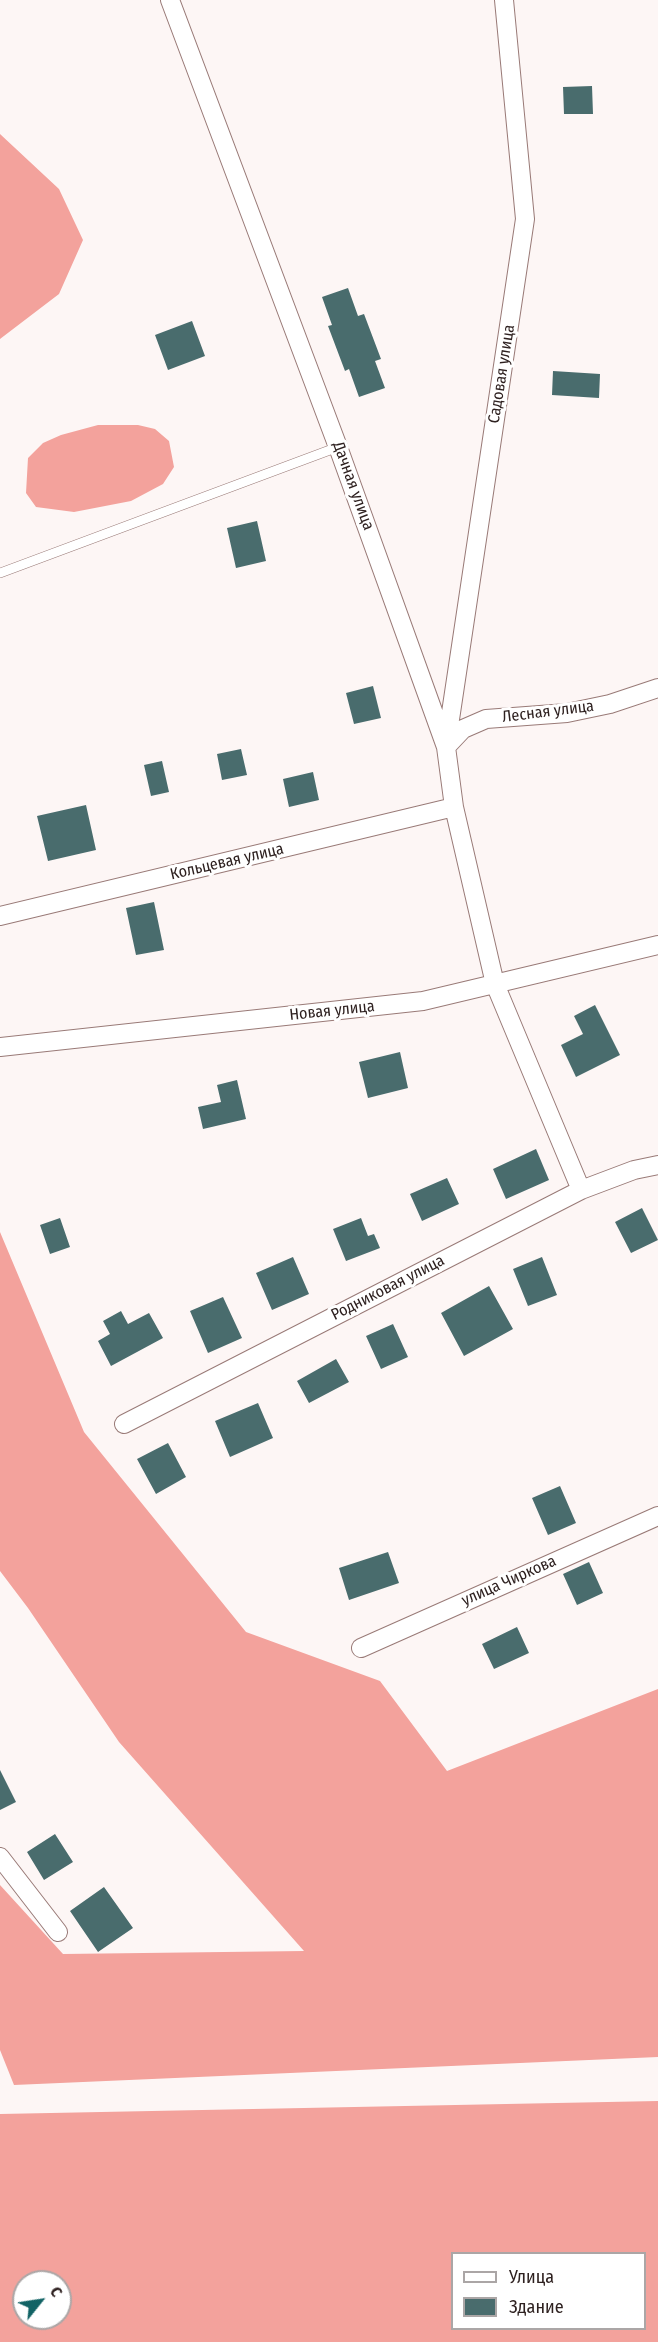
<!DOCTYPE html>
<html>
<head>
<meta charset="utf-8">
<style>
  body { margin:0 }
  #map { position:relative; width:658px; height:2342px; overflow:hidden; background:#fdf6f5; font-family:"Fira Sans Condensed",sans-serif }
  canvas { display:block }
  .legend { position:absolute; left:451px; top:2252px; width:195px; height:78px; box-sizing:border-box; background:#fff; border:2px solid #aba6a6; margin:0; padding:8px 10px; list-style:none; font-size:18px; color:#2e2120 }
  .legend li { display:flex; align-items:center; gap:12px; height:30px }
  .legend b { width:30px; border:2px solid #aba6a6 }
  .north { position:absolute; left:12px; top:2270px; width:60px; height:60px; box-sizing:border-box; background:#fff; border:2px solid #aba6a6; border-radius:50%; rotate:60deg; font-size:16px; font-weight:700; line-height:24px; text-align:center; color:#2e2120 }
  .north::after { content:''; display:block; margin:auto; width:21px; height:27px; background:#126365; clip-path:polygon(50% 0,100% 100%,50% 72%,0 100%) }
</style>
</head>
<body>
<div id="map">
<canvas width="658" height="2342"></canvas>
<ul class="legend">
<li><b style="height:8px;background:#fff"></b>Улица</li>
<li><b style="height:16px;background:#496c6d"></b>Здание</li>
</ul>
<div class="north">С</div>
</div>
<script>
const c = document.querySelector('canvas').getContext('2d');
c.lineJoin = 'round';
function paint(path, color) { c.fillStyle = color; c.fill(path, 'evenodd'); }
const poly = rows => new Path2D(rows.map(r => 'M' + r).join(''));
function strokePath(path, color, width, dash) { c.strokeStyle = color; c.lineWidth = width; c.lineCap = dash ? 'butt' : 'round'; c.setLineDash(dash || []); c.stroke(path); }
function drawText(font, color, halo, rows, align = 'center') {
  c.font = font + ' "Fira Sans Condensed",sans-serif'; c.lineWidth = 6; c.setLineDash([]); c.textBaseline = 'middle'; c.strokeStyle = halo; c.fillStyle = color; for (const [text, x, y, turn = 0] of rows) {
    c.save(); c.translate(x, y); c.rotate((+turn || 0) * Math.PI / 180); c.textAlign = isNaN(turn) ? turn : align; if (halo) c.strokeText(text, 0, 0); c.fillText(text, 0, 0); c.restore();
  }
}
const forest = poly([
  [0,134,59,189,83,240,59,294,0,339],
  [98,425,138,425,155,429,169,441,174,467,163,484,131,501,74,512,36,507,26,493,28,458,43,443,61,435],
  [0,1232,84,1432,246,1632,380,1681,447,1771,658,1689,658,2057,14,2085,0,2050,0,1885,63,1954,304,1951,119,1742,28,1608,0,1571],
  [658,2101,658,2342,0,2342,0,2114],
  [452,2254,644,2254,644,2328,452,2328],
  [24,2282,60,2282,60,2318,24,2318]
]);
const building = poly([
  [592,86,593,114,564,114,563,87],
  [348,288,358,316,364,314,381,359,375,361,385,388,359,397,349,369,345,371,328,326,332,325,322,297],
  [192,321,205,356,168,370,155,335],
  [553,371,600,374,599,398,552,395],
  [257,521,266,561,236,568,227,528],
  [373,686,381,718,354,724,346,693],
  [241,749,247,775,222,780,217,754],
  [162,761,169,792,151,796,144,765],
  [313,772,319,800,289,807,283,779],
  [86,805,96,850,48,861,37,816],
  [154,902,164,950,136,955,126,908],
  [595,1005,620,1055,576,1077,561,1045,583,1034,574,1016],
  [400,1052,408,1088,368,1098,359,1062],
  [237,1080,246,1119,203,1129,198,1107,221,1102,217,1085],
  [536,1149,549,1180,506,1199,493,1169],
  [447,1178,459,1204,422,1221,410,1194],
  [642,1208,658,1240,631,1253,615,1222],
  [60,1218,70,1247,50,1254,40,1225],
  [361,1218,368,1236,374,1234,380,1248,346,1261,333,1229],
  [293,1257,309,1294,272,1310,256,1273],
  [542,1257,557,1295,528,1306,513,1269],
  [489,1286,513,1329,464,1356,441,1313],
  [223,1297,242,1338,208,1353,190,1311],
  [121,1311,128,1324,149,1313,163,1338,111,1366,98,1341,110,1334,103,1321],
  [393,1324,408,1357,381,1369,366,1336],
  [336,1359,349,1382,309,1403,297,1381],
  [258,1403,273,1438,230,1457,215,1421],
  [168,1443,186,1477,156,1494,137,1459],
  [560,1486,576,1523,548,1535,532,1498],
  [388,1552,399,1583,349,1600,339,1568],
  [589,1562,603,1593,577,1605,563,1574],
  [517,1627,529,1653,494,1669,482,1644],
  [0,1770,16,1802,0,1810],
  [55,1834,73,1862,44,1880,27,1852],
  [104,1887,133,1928,98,1952,70,1911]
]);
const lane = poly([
  [0,573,338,447]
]);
const street = poly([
  [170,0,338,447,446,747,454,807,495,984,581,1190],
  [446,746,525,219,504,0],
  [446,747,463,729,486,719,567,713,610,704,658,688],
  [0,916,454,807],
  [0,1047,423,1001,658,945],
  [124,1424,581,1190,634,1170,658,1165],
  [361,1648,658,1516],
  [0,1857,58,1932]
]);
const streetNames = [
  ["Садовая улица",502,374,-81],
  ["Дачная улица",353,486,70],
  ["Лесная улица",548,712,-7],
  ["Кольцевая улица",227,862,-13],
  ["Новая улица",332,1011,-6],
  ["Родниковая улица",388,1288,-27],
  ["улица Чиркова",509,1581,-24]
];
paint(forest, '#f3a29c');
paint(building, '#496c6d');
strokePath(lane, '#997a77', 10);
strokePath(street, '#997a77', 20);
strokePath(lane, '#fff', 9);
strokePath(street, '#fff', 18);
drawText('16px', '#2e2120', '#fff', streetNames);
</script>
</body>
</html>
